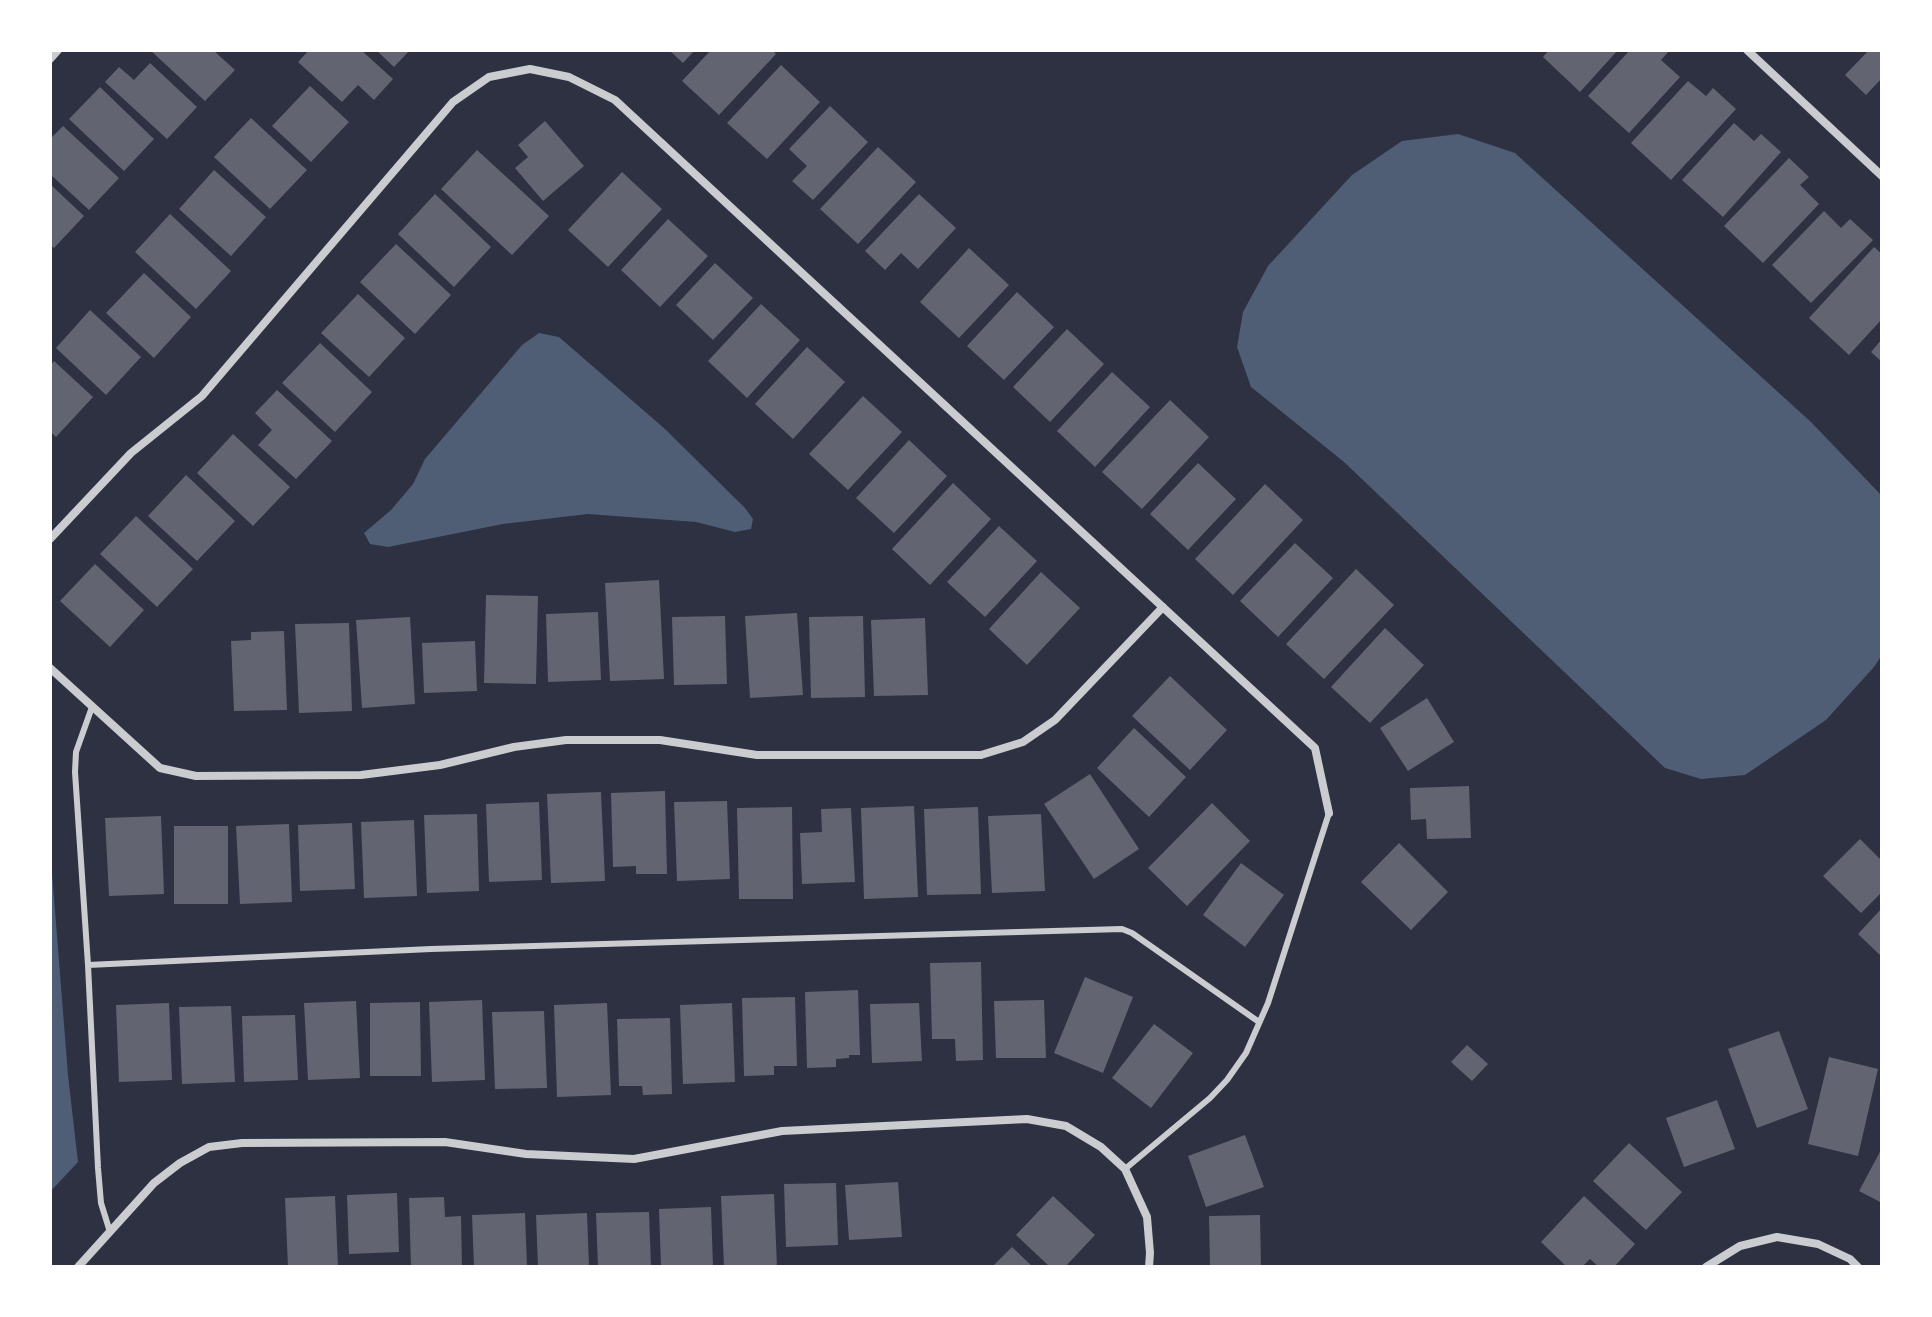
<!DOCTYPE html>
<html>
<head>
<meta charset="utf-8">
<style>
  body { margin:0 }
  #map { position:relative; width:1932px; height:1317px; overflow:hidden; background:#2d3142; font-family:"Open Sans",sans-serif }
  canvas { display:block }
  .frame { position:absolute; inset:0; border:52px solid #fff; pointer-events:none }
</style>
</head>
<body>
<div id="map">
<canvas width="1932" height="1317"></canvas>
<div class="frame"></div>
</div>
<script>
const c = document.querySelector('canvas').getContext('2d');
c.lineJoin = 'round';
function paint(path, color) { c.fillStyle = color; c.fill(path, 'evenodd'); }
const poly = rows => new Path2D(rows.map(r => 'M' + r).join(''));
function strokePath(path, color, width, dash) { c.strokeStyle = color; c.lineWidth = width; c.lineCap = dash ? 'butt' : 'round'; c.setLineDash(dash || []); c.stroke(path); }
const water = poly([
  [1458,134,1515,153,1811,422,1882,496,1882,655,1874,667,1826,720,1745,775,1701,779,1665,768,1344,462,1251,387,1237,347,1243,312,1268,266,1352,175,1402,141],
  [539,333,559,337,665,429,745,508,753,519,751,529,735,532,696,522,588,514,503,524,388,547,370,544,364,533,391,510,413,484,425,459,522,345],
  [50,847,68,1075,78,1162,50,1192]
]);
const building = poly([
  [150,50,213,50,235,70,205,101],
  [309,50,361,50,393,79,374,100,358,85,342,102,298,62],
  [376,50,410,50,394,67],
  [669,50,695,50,683,63],
  [711,50,772,50,776,54,719,115,682,81],
  [1549,50,1618,50,1580,92,1543,57],
  [1630,50,1670,50,1661,60,1680,77,1629,133,1588,96],
  [1869,50,1882,50,1882,78,1866,95,1845,75],
  [150,63,197,107,167,139,105,82,119,67,134,80],
  [781,65,820,102,767,159,727,123],
  [1688,81,1706,96,1713,88,1736,109,1671,180,1631,143],
  [310,86,349,122,311,162,272,126],
  [100,87,154,139,124,171,69,119],
  [830,106,868,142,813,200,792,181,807,166,789,149],
  [251,118,307,170,270,209,214,157],
  [545,121,584,166,543,201,515,168,528,157,518,145],
  [1734,123,1754,141,1761,134,1781,152,1723,217,1682,180],
  [63,126,119,178,89,210,50,174,50,139],
  [878,147,916,182,858,244,820,209],
  [477,150,549,216,512,255,441,189],
  [1789,158,1809,177,1800,185,1819,204,1763,263,1724,226],
  [214,170,266,217,231,256,179,209],
  [622,172,662,209,608,267,568,230],
  [50,184,84,216,54,248,50,245],
  [435,194,491,247,454,287,398,234],
  [919,194,956,228,918,269,901,253,885,270,865,251],
  [1824,211,1841,228,1850,219,1873,240,1811,303,1772,265],
  [170,214,231,271,196,309,135,252],
  [668,219,708,256,660,307,621,270],
  [396,244,451,295,415,334,360,282],
  [1874,247,1882,254,1882,319,1849,355,1809,318],
  [969,248,1009,285,959,338,920,302],
  [715,263,753,298,713,340,676,305],
  [144,273,191,317,154,358,106,313],
  [1017,292,1054,327,1004,380,967,346],
  [358,294,405,338,369,377,321,333],
  [761,304,800,340,747,398,708,361],
  [90,310,141,357,106,395,56,348],
  [1067,329,1104,364,1050,422,1013,387],
  [1882,339,1882,362,1871,352],
  [320,343,372,392,335,432,282,383],
  [807,347,845,382,793,439,755,404],
  [54,361,93,397,56,437,50,431,50,366],
  [1112,372,1150,407,1095,467,1057,431],
  [277,390,332,441,296,479,258,445,272,430,255,413],
  [863,396,902,432,848,490,809,454],
  [1170,400,1209,437,1142,509,1102,472],
  [233,434,290,487,253,526,197,473],
  [909,440,947,476,894,533,856,498],
  [1198,463,1236,499,1188,550,1150,514],
  [186,475,235,521,197,561,148,516],
  [953,483,991,519,930,585,892,549],
  [1265,484,1303,520,1233,595,1195,559],
  [136,516,193,569,157,607,100,554],
  [999,526,1037,561,985,617,947,582],
  [1295,543,1333,578,1278,637,1240,601],
  [95,564,144,610,110,647,60,601],
  [1356,569,1394,605,1324,679,1286,644],
  [1041,572,1080,608,1027,665,989,629],
  [659,580,664,679,610,681,605,583],
  [486,595,538,596,536,684,484,683],
  [598,612,601,680,548,682,546,614],
  [797,613,803,695,750,698,745,616],
  [725,616,727,684,674,685,672,617],
  [863,616,865,697,811,698,809,617],
  [410,617,415,704,362,708,356,620],
  [925,618,928,695,874,696,871,620],
  [349,623,352,711,299,713,295,624],
  [1385,628,1424,665,1370,723,1331,687],
  [284,631,287,710,234,711,231,641,251,640,251,632],
  [475,641,477,691,424,693,422,643],
  [1170,676,1227,730,1190,770,1132,716],
  [1427,698,1454,742,1408,771,1380,728],
  [1134,728,1186,777,1149,817,1097,768],
  [1090,774,1139,849,1094,879,1044,804],
  [1469,786,1471,838,1427,839,1426,819,1411,820,1410,788],
  [665,791,667,874,636,874,636,866,613,867,611,793],
  [601,792,605,881,551,883,547,794],
  [727,801,730,879,677,881,674,802],
  [539,802,542,880,489,882,486,804],
  [1212,803,1250,841,1187,906,1148,868],
  [914,806,918,897,864,899,861,808],
  [792,807,793,899,739,899,737,808],
  [978,807,981,894,927,895,924,809],
  [851,808,855,882,802,884,800,833,822,832,821,809],
  [477,814,479,891,427,893,424,815],
  [1041,814,1045,891,992,893,988,816],
  [161,816,164,894,109,896,105,818],
  [414,820,417,896,364,898,361,822],
  [352,823,355,889,300,891,298,825],
  [289,824,292,902,240,904,236,826],
  [174,826,228,826,228,904,174,904],
  [1860,839,1882,861,1882,892,1861,913,1823,876],
  [1399,843,1448,892,1411,930,1361,882],
  [1241,863,1284,895,1245,947,1203,915],
  [1882,908,1882,957,1858,934],
  [981,962,983,1060,956,1061,955,1039,932,1039,930,963],
  [1085,977,1133,997,1103,1073,1054,1053],
  [858,990,860,1055,849,1055,849,1058,836,1059,836,1067,807,1068,805,992],
  [795,997,797,1066,774,1066,774,1075,744,1076,742,998],
  [482,1000,485,1080,432,1082,429,1002],
  [1044,1000,1046,1058,996,1058,994,1001],
  [356,1001,360,1078,308,1080,304,1003],
  [420,1002,421,1076,370,1076,370,1003],
  [169,1003,172,1080,119,1082,116,1005],
  [607,1003,611,1095,557,1097,554,1005],
  [732,1003,735,1082,683,1084,680,1005],
  [919,1003,922,1061,872,1063,870,1004],
  [231,1006,235,1082,182,1084,179,1007],
  [544,1011,547,1088,495,1089,492,1012],
  [295,1015,298,1080,244,1082,242,1016],
  [670,1018,672,1094,643,1095,642,1086,619,1086,617,1019],
  [1154,1024,1193,1053,1151,1108,1112,1078],
  [1779,1031,1808,1109,1757,1128,1728,1049],
  [1467,1045,1488,1064,1472,1081,1451,1062],
  [1829,1057,1878,1069,1858,1156,1808,1144],
  [1717,1100,1735,1149,1684,1167,1666,1118],
  [1245,1135,1264,1187,1206,1207,1188,1156],
  [1629,1143,1682,1192,1646,1230,1593,1181],
  [1882,1148,1882,1203,1859,1191],
  [898,1182,902,1237,849,1240,845,1185],
  [836,1183,838,1245,786,1247,784,1184],
  [397,1193,399,1252,349,1254,347,1195],
  [774,1194,777,1267,724,1267,721,1196],
  [335,1196,338,1267,288,1267,285,1198],
  [1053,1196,1095,1235,1065,1267,1050,1267,1016,1235],
  [1584,1196,1635,1244,1614,1267,1599,1267,1590,1259,1582,1267,1567,1267,1541,1242],
  [444,1197,445,1217,461,1216,462,1267,411,1267,409,1198],
  [711,1207,713,1267,661,1267,659,1209],
  [649,1212,651,1267,598,1267,596,1213],
  [525,1213,527,1267,474,1267,472,1215],
  [587,1213,589,1267,538,1267,536,1215],
  [1260,1215,1261,1267,1210,1267,1209,1216],
  [1012,1247,1033,1267,992,1267]
]);
const service = poly([
  [88,965,75,772,76,752,92,707],
  [1125,1169,1210,1098,1227,1080,1246,1053,1268,1003,1329,813],
  [110,1232,101,1203,98,1168,88,965,431,949,1122,929,1132,933,1259,1022]
]);
const minor = poly([
  [1747,50,1882,176],
  [50,59,58,50],
  [50,539,131,453,202,396,453,102,489,77,530,69,569,77,615,100,1315,748,1329,813],
  [50,668,160,768,196,776,361,775,440,765,514,747,566,740,660,740,757,755,981,755,1023,742,1055,720,1163,607],
  [78,1267,154,1183,180,1163,209,1147,242,1143,445,1142,526,1154,634,1159,782,1131,1027,1119,1066,1126,1101,1147,1125,1169,1147,1217,1150,1253,1149,1267],
  [1706,1267,1740,1246,1777,1237,1818,1244,1850,1259,1858,1267]
]);
paint(water, '#4f5d75');
paint(building, '#626471');
strokePath(service, '#caccd0', 6);
strokePath(minor, '#caccd0', 8);
</script>
</body>
</html>
